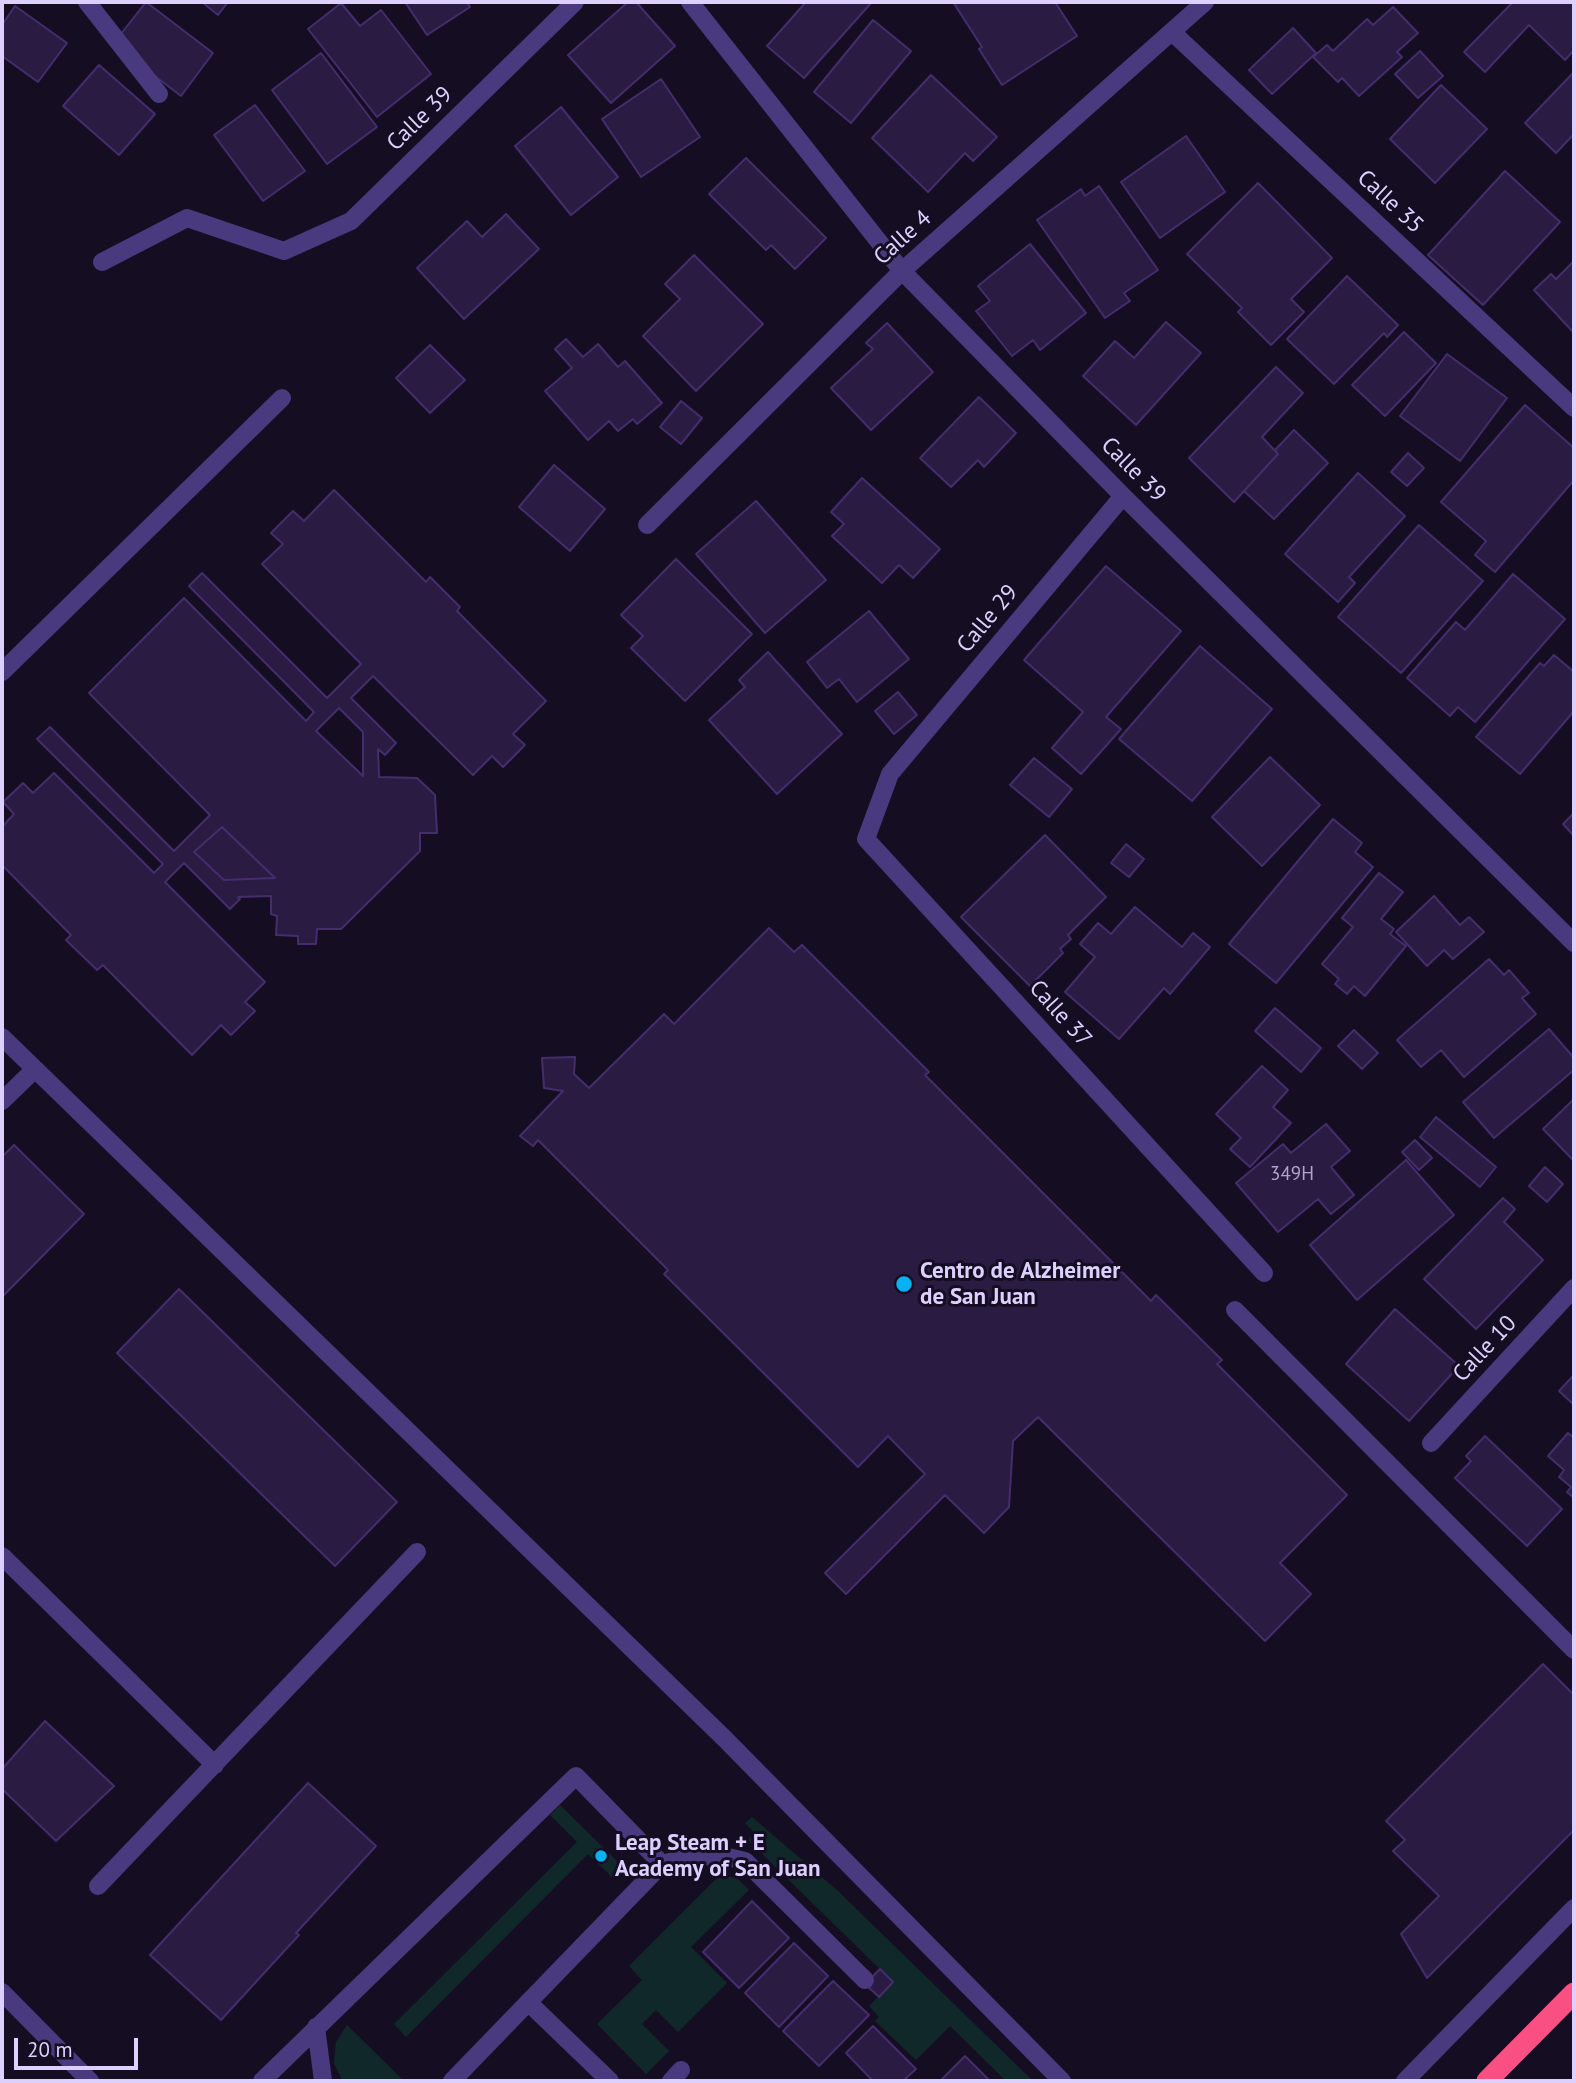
<!DOCTYPE html>
<html>
<head>
<meta charset="utf-8">
<style>
  body { margin:0 }
  #map { position:relative; width:1576px; height:2083px; overflow:hidden; background:#150e22; font-family:"PT Sans",sans-serif }
  canvas { display:block }
  .frame { position:absolute; inset:0; border:4px solid #ddd0fe; pointer-events:none }
  .scale { position:absolute; left:14px; top:2038px; width:124px; height:32px; box-sizing:border-box; border:4px solid #ddd0fe; border-top:0; padding-left:9px; font-size:21px; line-height:24px; white-space:nowrap; color:#ddd0fe; -webkit-text-stroke:5px #150e22; paint-order:stroke }
</style>
</head>
<body>
<div id="map">
<canvas width="1576" height="2083"></canvas>
<div class="frame"></div>
<div class="scale">20 m</div>
</div>
<script>
const c = document.querySelector('canvas').getContext('2d');
c.lineJoin = 'round';
function paint(path, color) { c.fillStyle = color; c.fill(path, 'evenodd'); }
const poly = rows => new Path2D(rows.map(r => 'M' + r).join(''));
function strokePath(path, color, width, dash) { c.strokeStyle = color; c.lineWidth = width; c.lineCap = dash ? 'butt' : 'round'; c.setLineDash(dash || []); c.stroke(path); }
function drawText(font, color, halo, rows, align = 'center') {
  c.font = font + ' "PT Sans",sans-serif'; c.lineWidth = 6; c.setLineDash([]); c.textBaseline = 'middle'; c.strokeStyle = halo; c.fillStyle = color; for (const [text, x, y, turn = 0] of rows) {
    c.save(); c.translate(x, y); c.rotate((+turn || 0) * Math.PI / 180); c.textAlign = isNaN(turn) ? turn : align; if (halo) c.strokeText(text, 0, 0); c.fillText(text, 0, 0); c.restore();
  }
}
const green = poly([
  [560,1805,625,1869,614,1879,588,1854,406,2037,394,2024,577,1842,550,1815],
  [752,1817,837,1890,1033,2081,1006,2081,950,2026,916,2060,875,2021,879,2017,869,2006,893,1982,748,1840,755,1833,745,1823],
  [727,1876,737,1878,749,1890,691,1947,727,1983,678,2032,656,2010,642,2024,669,2051,646,2074,597,2024,642,1980,629,1966,717,1878],
  [347,2025,404,2081,342,2080,334,2063,336,2042]
]);
const building = poly([
  [146,2,213,53,181,96,113,44,146,2],
  [202,2,228,2,218,15,202,2],
  [405,2,467,2,470,7,427,35,405,2],
  [628,2,636,2,675,46,611,103,568,55,628,2],
  [806,2,872,2,804,78,767,46,806,2],
  [953,2,1055,2,1077,36,1002,85,979,49,982,47,953,2],
  [1513,2,1574,2,1574,50,1565,60,1529,25,1485,72,1464,52,1513,2],
  [341,3,360,26,381,10,431,74,377,117,308,29,341,3],
  [15,6,67,43,38,82,2,56,2,25,15,6],
  [1393,7,1418,33,1397,52,1402,57,1359,96,1342,78,1338,82,1313,57,1327,45,1333,51,1367,19,1373,25,1393,7],
  [873,20,911,51,851,123,814,92,873,20],
  [1293,28,1316,53,1272,94,1249,70,1293,28],
  [1420,51,1443,76,1418,98,1395,74,1420,51],
  [321,53,377,127,327,164,272,90,321,53],
  [99,65,155,114,119,155,63,106,99,65],
  [1574,72,1574,134,1556,153,1525,123,1574,72],
  [931,75,997,137,973,161,965,153,928,192,872,138,931,75],
  [661,79,700,137,641,177,602,119,661,79],
  [1441,85,1487,129,1435,183,1390,139,1441,85],
  [255,105,305,171,263,201,214,135,255,105],
  [561,107,618,177,571,215,515,146,561,107],
  [1186,136,1225,192,1160,238,1121,182,1186,136],
  [746,158,826,238,795,269,771,245,766,250,709,194,746,158],
  [1505,171,1560,222,1483,305,1428,255,1505,171],
  [1258,183,1332,258,1291,299,1304,312,1271,345,1238,312,1242,308,1187,254,1258,183],
  [1099,186,1158,270,1124,293,1130,301,1105,318,1037,220,1081,189,1085,196,1099,186],
  [506,214,539,249,464,319,417,268,467,221,482,237,506,214],
  [1030,244,1086,313,1040,350,1033,340,1012,356,976,311,990,301,978,286,1030,244],
  [694,255,763,324,696,391,643,336,680,299,665,284,694,255],
  [1574,261,1574,331,1573,332,1534,290,1551,274,1556,279,1574,261],
  [1347,276,1398,325,1387,337,1384,333,1334,384,1287,339,1347,276],
  [1166,322,1201,353,1136,425,1083,376,1115,341,1134,358,1166,322],
  [887,323,933,372,871,430,831,388,873,349,866,343,887,323],
  [1404,332,1436,363,1385,416,1352,385,1404,332],
  [566,339,583,357,598,344,618,367,625,361,662,403,637,424,633,419,618,431,609,421,588,440,545,391,572,368,555,349,566,339],
  [430,345,465,380,430,413,396,378,430,345],
  [1447,354,1507,398,1460,461,1400,416,1447,354],
  [1276,367,1303,393,1262,437,1278,454,1234,502,1189,458,1276,367],
  [979,397,1016,433,984,467,978,460,951,487,920,458,979,397],
  [681,401,702,418,681,444,660,427,681,401],
  [1525,405,1574,448,1574,480,1495,572,1475,555,1486,541,1441,502,1525,405],
  [1294,430,1328,463,1274,519,1244,491,1278,454,1275,450,1294,430],
  [1408,453,1424,468,1407,486,1391,472,1408,453],
  [554,465,605,509,570,551,519,507,554,465],
  [1358,473,1405,516,1349,577,1355,583,1338,602,1285,554,1358,473],
  [862,478,940,549,913,578,899,565,882,583,832,536,844,524,831,512,862,478],
  [334,490,426,582,430,577,460,607,457,611,546,701,513,734,525,745,503,767,492,756,473,775,373,676,351,698,396,743,385,755,378,749,379,777,417,778,435,795,437,833,420,833,420,851,341,929,317,929,316,944,298,944,298,936,276,935,277,916,271,914,271,896,238,897,240,899,230,909,184,863,165,882,265,982,245,1002,255,1011,231,1035,221,1025,192,1055,103,965,97,970,66,940,71,935,2,865,2,827,14,814,3,802,23,783,33,793,54,773,154,873,163,864,37,739,50,727,174,851,210,815,89,693,184,598,306,721,314,712,189,586,202,573,327,698,361,664,262,564,283,544,271,533,293,511,304,521,334,490],
  [339,708,363,732,363,776,316,731,339,708],
  [222,827,275,878,224,880,194,852,222,827],
  [756,501,826,580,765,633,696,554,756,501],
  [1419,525,1483,581,1401,673,1338,617,1419,525],
  [676,559,752,634,685,701,631,648,643,636,621,615,676,559],
  [1106,566,1181,631,1106,717,1121,729,1081,774,1052,748,1083,712,1024,660,1106,566],
  [1513,574,1565,619,1475,722,1458,707,1450,716,1407,678,1456,622,1465,630,1513,574],
  [869,611,909,659,857,702,839,679,827,688,807,662,869,611],
  [1200,646,1272,709,1192,801,1119,739,1200,646],
  [768,652,842,734,777,794,709,720,745,687,739,680,768,652],
  [1554,655,1574,672,1574,711,1520,774,1476,737,1540,663,1544,666,1554,655],
  [898,692,917,715,894,734,875,711,898,692],
  [1270,757,1320,805,1262,866,1212,817,1270,757],
  [1034,758,1072,789,1049,817,1010,785,1034,758],
  [1574,813,1574,836,1563,824,1574,813],
  [1333,819,1362,843,1355,852,1373,867,1276,983,1229,944,1333,819],
  [222,827,275,878,224,880,194,852,222,827],
  [1045,835,1106,897,1068,935,1071,939,1060,949,1063,953,1030,986,961,917,1045,835],
  [1126,844,1144,859,1129,877,1111,863,1126,844],
  [1379,873,1403,892,1381,919,1394,929,1390,934,1406,946,1365,996,1354,986,1347,994,1335,984,1339,979,1322,964,1353,927,1342,918,1379,873],
  [1434,896,1460,925,1469,917,1484,932,1453,959,1444,950,1427,966,1396,932,1434,896],
  [1135,907,1182,947,1193,933,1210,947,1170,994,1164,988,1119,1039,1065,992,1095,957,1080,944,1098,923,1111,934,1135,907],
  [769,928,794,952,802,945,929,1072,925,1075,1151,1301,1156,1295,1222,1360,1217,1364,1347,1495,1280,1563,1311,1594,1265,1641,1038,1417,1013,1441,1009,1507,984,1533,945,1495,846,1594,825,1573,925,1474,888,1436,858,1467,664,1274,668,1270,538,1140,533,1146,520,1136,563,1091,544,1088,542,1058,575,1057,574,1074,589,1088,664,1014,674,1024,769,928],
  [1489,959,1504,975,1509,970,1529,993,1522,998,1536,1014,1464,1077,1441,1050,1421,1067,1397,1040,1489,959],
  [1275,1008,1321,1048,1301,1072,1255,1031,1275,1008],
  [1549,1029,1574,1058,1574,1070,1494,1138,1463,1102,1549,1029],
  [1354,1030,1378,1053,1362,1069,1338,1046,1354,1030],
  [1262,1066,1288,1090,1273,1107,1291,1123,1250,1167,1230,1149,1241,1138,1216,1114,1262,1066],
  [1574,1099,1574,1161,1543,1129,1574,1099],
  [1436,1117,1496,1167,1480,1187,1420,1137,1436,1117],
  [1326,1124,1350,1151,1331,1167,1354,1195,1331,1214,1318,1199,1278,1232,1236,1183,1283,1144,1291,1153,1326,1124],
  [1415,1140,1432,1158,1419,1170,1402,1152,1415,1140],
  [14,1145,84,1214,2,1297,2,1157,14,1145],
  [1406,1160,1454,1215,1357,1300,1310,1245,1406,1160],
  [1545,1167,1563,1184,1547,1202,1529,1186,1545,1167],
  [1503,1198,1515,1209,1504,1222,1543,1260,1476,1329,1424,1279,1503,1198],
  [179,1289,397,1502,335,1566,117,1353,179,1289],
  [1395,1309,1459,1366,1409,1421,1346,1364,1395,1309],
  [1574,1375,1574,1405,1559,1391,1574,1375],
  [1568,1433,1574,1438,1574,1498,1567,1492,1571,1487,1559,1477,1564,1470,1548,1456,1568,1433],
  [1485,1436,1562,1509,1527,1546,1455,1478,1471,1461,1466,1456,1485,1436],
  [1543,1664,1574,1695,1574,1830,1427,1978,1401,1934,1439,1896,1393,1851,1405,1840,1386,1821,1543,1664],
  [45,1721,114,1786,56,1841,2,1789,2,1769,45,1721],
  [308,1783,376,1846,296,1933,299,1935,221,2020,150,1955,308,1783],
  [752,1901,789,1938,739,1988,703,1952,752,1901],
  [794,1943,828,1976,779,2027,745,1993,794,1943],
  [880,1969,893,1982,879,1997,865,1984,880,1969],
  [833,1981,869,2015,819,2066,783,2031,833,1981],
  [873,2026,916,2069,903,2081,873,2081,846,2053,873,2026],
  [965,2056,990,2081,940,2081,965,2056]
]);
const lane = poly([
  [662,1864,693,1856,728,1857,745,1861,865,1980],
  [529,2003,610,2081],
  [316,2027,323,2081],
  [262,2081,576,1776,662,1864,452,2081],
  [671,2081,681,2070]
]);
const street = poly([
  [87,2,159,94],
  [690,2,902,271,1123,496,1574,943],
  [1172,32,1574,408],
  [102,262,187,218,284,251,351,221,575,2],
  [1123,496,890,774,866,839,1264,1273],
  [647,525,902,271,1205,2],
  [2,672,282,398],
  [2,1037,724,1738,1062,2081],
  [2,1101,34,1070],
  [1235,1310,1574,1650],
  [1431,1443,1574,1288],
  [2,1556,215,1765],
  [98,1886,417,1552],
  [2,1992,90,2081],
  [1405,2081,1574,1908]
]);
const highway = poly([
  [1487,2081,1574,1993]
]);
const markers = [
  [904,1284,9,"#07b1f3"],
  [601,1856,7,"#07b1f3"]
];
const numberNames = [
  ["349H",1292,1175]
];
const streetNames = [
  ["Calle 39",420,119,-44],
  ["Calle 35",1390,202,43],
  ["Calle 4",903,238,-42],
  ["Calle 39",1133,470,45],
  ["Calle 29",988,619,-50],
  ["Calle 37",1060,1014,48],
  ["Calle 10",1485,1349,-47]
];
const poiNames = [
  ["Centro de Alzheimer",920,1271],
  ["de San Juan",920,1297],
  ["Leap Steam + E",615,1843],
  ["Academy of San Juan",615,1869]
];
paint(green, '#11282b');
paint(building, '#2a1b42');
strokePath(building, '#452d6d', 2);
strokePath(lane, '#493a7f', 18);
strokePath(street, '#493a7f', 18);
strokePath(highway, '#fa4f82', 21);
for (const [x, y, r, color] of markers) { const dot = new Path2D(); dot.arc(x, y, r, 0, 2 * Math.PI); c.fillStyle = color; c.fill(dot); strokePath(dot, '#150e22', 2.5); }
drawText('19px', '#b0a3cf', null, numberNames);
drawText('23px', '#ddd0fe', '#150e22', streetNames);
drawText('bold 23px', '#ddd0fe', '#150e22', poiNames, 'left');
</script>
</body>
</html>
